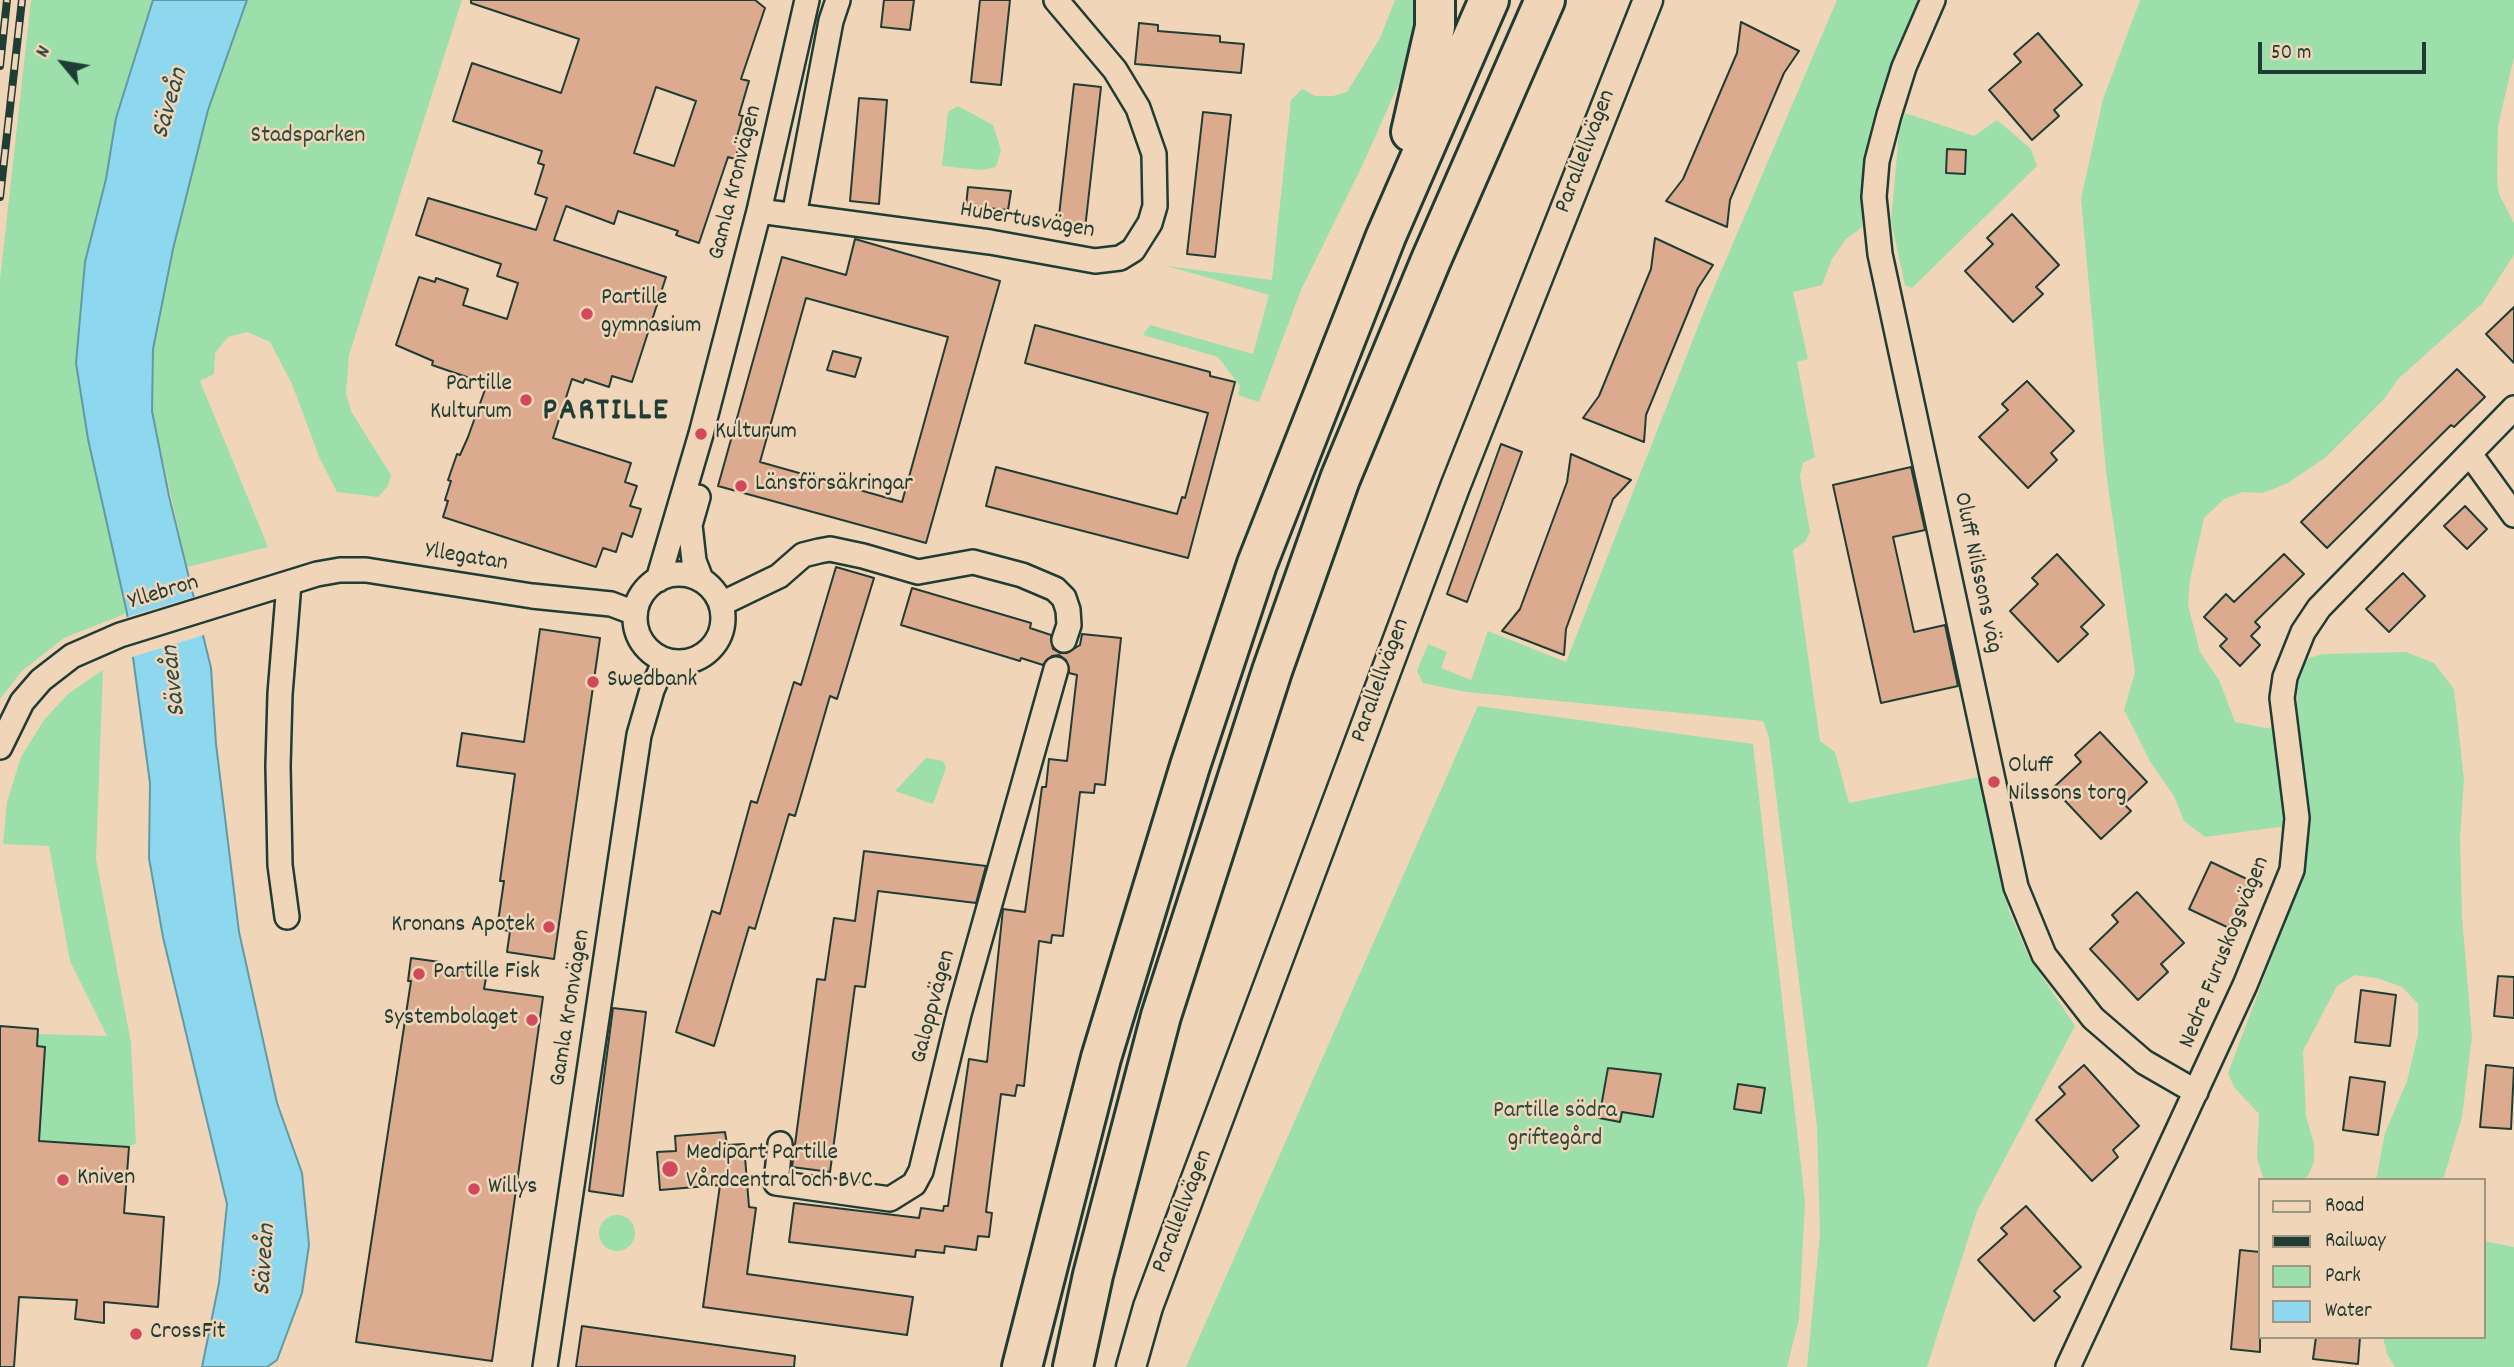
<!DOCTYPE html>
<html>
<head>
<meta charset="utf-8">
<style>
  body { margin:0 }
  #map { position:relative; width:2514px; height:1367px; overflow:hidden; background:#f1d5b8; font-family:Dekko,sans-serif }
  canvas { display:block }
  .legend { position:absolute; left:2258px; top:1178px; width:228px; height:161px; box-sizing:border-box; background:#f1d5b8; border:2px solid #9d9883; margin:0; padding:9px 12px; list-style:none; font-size:21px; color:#1f3d34 }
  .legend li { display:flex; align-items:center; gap:14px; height:35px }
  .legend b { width:35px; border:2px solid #9d9883 }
  .north { position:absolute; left:28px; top:28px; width:70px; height:70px; -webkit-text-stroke:5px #f1d5b8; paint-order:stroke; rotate:300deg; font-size:19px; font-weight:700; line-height:28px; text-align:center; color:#1f3d34 }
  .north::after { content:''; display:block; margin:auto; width:24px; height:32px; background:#1f3d34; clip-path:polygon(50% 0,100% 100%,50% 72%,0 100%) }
  .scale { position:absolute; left:2258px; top:42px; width:168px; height:32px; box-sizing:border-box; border:4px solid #1f3d34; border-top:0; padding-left:9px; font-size:21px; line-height:24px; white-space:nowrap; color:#1f3d34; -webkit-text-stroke:5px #f1d5b8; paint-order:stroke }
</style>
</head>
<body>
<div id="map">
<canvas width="2514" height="1367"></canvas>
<ul class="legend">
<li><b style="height:9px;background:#f1d5b8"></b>Road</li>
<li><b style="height:9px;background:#1f3d34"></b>Railway</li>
<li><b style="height:19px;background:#9ddfaa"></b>Park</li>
<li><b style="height:19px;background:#8ed8ef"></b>Water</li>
</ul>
<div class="north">N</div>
<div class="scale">50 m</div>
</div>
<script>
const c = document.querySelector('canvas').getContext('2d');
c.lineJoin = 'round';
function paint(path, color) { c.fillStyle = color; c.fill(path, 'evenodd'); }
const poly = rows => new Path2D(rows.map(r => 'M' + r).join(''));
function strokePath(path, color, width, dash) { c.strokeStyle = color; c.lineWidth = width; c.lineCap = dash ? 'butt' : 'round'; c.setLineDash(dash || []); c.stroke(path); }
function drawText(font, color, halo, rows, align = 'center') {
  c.font = font + ' Dekko,sans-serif'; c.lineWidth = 5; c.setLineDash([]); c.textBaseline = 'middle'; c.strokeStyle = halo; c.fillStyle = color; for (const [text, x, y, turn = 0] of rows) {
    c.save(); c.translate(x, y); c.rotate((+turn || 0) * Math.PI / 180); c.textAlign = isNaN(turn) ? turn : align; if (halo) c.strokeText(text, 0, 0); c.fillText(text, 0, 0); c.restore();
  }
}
const green = poly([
  [31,0,153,0,116,118,106,179,85,261,76,363,83,412,127,613,64,638,22,671,0,699,0,280],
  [247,0,462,0,349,355,346,393,351,411,391,475,388,486,378,497,337,492,320,459,292,384,270,342,247,332,228,337,215,353,214,374,200,381,268,547,187,567,152,411,153,349,173,249,208,110],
  [1395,0,1416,0,1415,31,1404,72,1363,164,1301,290,1259,402,1238,395,1240,386,1218,357,1143,335,1150,325,1253,354,1269,295,1167,266,1272,280,1291,100,1302,89,1315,96,1333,96,1347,92,1380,38],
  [1837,0,1922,0,1893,62,1873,120,1864,172,1862,227,1846,239,1832,259,1822,285,1793,292,1808,359,1797,362,1815,457,1803,463,1800,476,1810,532,1805,542,1793,550,1820,741,1835,752,1849,803,1979,777,2009,911,2029,957,2075,1026,1977,1211,1927,1367,1807,1367,1820,1234,1817,1127,1769,738,1763,721,1466,692,1423,683,1417,671,1428,644,1447,652,1441,668,1471,680,1488,631,1566,662,1707,304],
  [2140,0,2514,0,2514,57,2498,126,2497,179,2499,194,2514,223,2514,255,2482,304,2398,379,2385,398,2326,457,2288,483,2263,493,2243,492,2224,499,2204,518,2190,580,2188,605,2200,652,2219,680,2235,722,2266,728,2297,726,2298,672,2309,658,2322,654,2406,652,2434,663,2454,689,2464,780,2460,837,2462,917,2472,1037,2462,1117,2443,1180,2376,1180,2385,1133,2407,1081,2418,1034,2418,1004,2402,987,2377,978,2355,975,2337,986,2303,1051,2306,1116,2314,1144,2314,1162,2308,1176,2301,1180,2264,1180,2257,1158,2259,1114,2234,1087,2228,1073,2298,887,2308,833,2279,827,2205,837,2184,821,2174,796,2151,763,2124,710,2135,672,2106,472,2081,199,2103,99],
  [958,106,993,125,1001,150,996,167,982,170,942,166,948,112],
  [1905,113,1974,136,1997,120,2031,149,2037,166,1912,288,1905,285,1891,221,1899,132],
  [103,670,96,859,131,1043,136,1143,129,1147,39,1141,45,1047,36,1046,38,1034,107,1036,70,961,49,846,3,844,7,802,21,757,44,720,68,694],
  [1478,706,1753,744,1805,1201,1799,1319,1787,1367,1186,1367],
  [926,758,943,761,946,768,933,804,895,791],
  '599 1233a18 18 0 1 1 36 0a18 18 0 1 1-36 0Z',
  [2484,1241,2514,1247,2514,1367,2395,1367,2387,1354,2383,1337,2484,1337]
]);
const water = poly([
  [153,0,247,0,208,110,173,249,153,349,152,411,169,496,211,668,216,744,239,932,277,1103,302,1173,309,1245,302,1293,277,1360,267,1367,202,1367,219,1283,227,1204,163,937,149,858,150,783,127,613,88,439,76,363,85,262,106,179,116,118,153,0]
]);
const pier = poly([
  [197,596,207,634,129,658,124,618]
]);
const building = poly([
  [471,0,755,0,765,8,741,79,749,81,739,115,743,116,736,140,741,141,735,159,728,157,699,243,676,235,678,231,618,211,614,224,566,206,554,240,666,277,632,382,612,376,609,387,585,379,583,383,572,379,553,438,631,463,625,482,637,486,630,506,641,509,632,537,622,533,616,552,603,548,596,567,443,517,448,501,445,500,451,481,448,480,457,454,460,455,468,437,487,384,432,365,433,361,396,345,419,277,435,282,436,278,468,289,463,305,507,319,518,283,497,276,501,264,416,235,428,198,536,230,547,198,535,194,544,165,538,163,542,151,453,121,472,63,561,93,579,39,471,3,471,0],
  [656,87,696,101,674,166,634,153,656,87],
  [884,0,914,0,910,30,881,27,884,0],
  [980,0,1010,0,1001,85,971,82,980,0],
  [1741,22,1799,51,1784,73,1730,200,1727,227,1666,201,1683,179,1737,53,1741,22],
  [1139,23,1158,25,1158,31,1220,36,1220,42,1244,44,1241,73,1135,64,1139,23],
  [2038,33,2082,85,2054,110,2059,116,2032,140,1989,90,2021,62,2014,54,2038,33],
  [1074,84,1101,87,1085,229,1058,224,1074,84],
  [859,98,887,100,879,204,850,201,859,98],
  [1203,112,1231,115,1215,257,1187,254,1203,112],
  [1947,149,1966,150,1965,174,1946,173,1947,149],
  [968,187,1011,191,1008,210,966,206,968,187],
  [2012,214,2059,265,2036,287,2043,294,2013,322,1965,271,1993,244,1987,238,2012,214],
  [1655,238,1713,265,1698,288,1646,415,1644,442,1583,418,1599,396,1651,269,1655,238],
  [855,239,1000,281,926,543,718,486,782,257,846,275,855,239],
  [806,298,948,337,902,502,760,462,806,298],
  [2514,307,2514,363,2486,334,2514,307],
  [1035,325,1210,372,1210,376,1235,382,1188,558,986,506,996,467,1177,514,1182,497,1185,498,1208,413,1025,363,1035,325],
  [833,351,861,358,855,377,827,370,833,351],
  [2457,369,2485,397,2454,427,2451,425,2327,548,2301,522,2457,369],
  [2027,381,2074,431,2051,453,2057,460,2028,488,1979,437,2008,410,2002,404,2027,381],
  [1501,444,1522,452,1467,602,1447,594,1501,444],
  [1571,454,1631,480,1613,499,1566,629,1564,655,1502,631,1520,609,1567,482,1571,454],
  [1911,467,1925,530,1893,537,1914,632,1945,625,1958,686,1881,703,1833,485,1911,467],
  [2465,506,2487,529,2467,549,2444,526,2465,506],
  [2057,554,2104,605,2081,627,2088,634,2058,662,2010,611,2038,584,2032,578,2057,554],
  [2284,554,2304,574,2255,622,2260,627,2251,636,2260,645,2240,666,2220,646,2227,639,2204,617,2226,594,2234,602,2284,554],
  [836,567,874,578,837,699,830,696,795,816,789,814,755,929,749,927,714,1046,676,1032,712,911,720,914,751,801,757,803,794,682,801,685,836,567],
  [2403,573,2425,596,2389,632,2366,609,2403,573],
  [912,588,1031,623,1030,628,1051,635,1053,649,1060,653,1067,653,1080,645,1082,634,1121,638,1105,785,1095,784,1094,793,1080,792,1063,936,1052,935,1051,943,1039,941,1024,1086,1017,1085,1015,1096,1001,1094,986,1212,992,1213,989,1237,978,1236,976,1250,945,1246,944,1253,916,1250,915,1257,789,1242,794,1203,919,1218,921,1208,943,1211,944,1206,948,1206,969,1059,987,1062,1003,909,1025,912,1042,787,1046,787,1049,759,1067,761,1077,675,1069,673,1066,660,1059,655,1052,656,1043,665,1021,658,1020,661,901,625,912,588],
  [540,629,600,638,554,959,507,952,510,931,497,929,504,881,500,881,515,774,457,766,462,733,524,742,540,629],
  [2100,732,2147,782,2124,804,2131,811,2101,839,2053,788,2081,762,2075,755,2100,732],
  [864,851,986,866,976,903,878,891,865,987,855,986,830,1172,792,1167,817,979,825,980,834,918,855,921,864,851],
  [2211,862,2251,881,2229,928,2189,909,2211,862],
  [2137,892,2184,943,2161,964,2168,972,2138,1000,2090,949,2118,922,2112,915,2137,892],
  [411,958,440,962,440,969,487,972,484,989,543,997,492,1361,356,1342,411,981,408,981,411,958],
  [2498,976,2514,977,2514,1018,2494,1016,2498,976],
  [2361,990,2396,995,2390,1046,2355,1042,2361,990],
  [613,1008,646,1012,623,1196,589,1191,613,1008],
  [0,1026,38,1029,37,1046,45,1047,39,1141,129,1147,124,1213,164,1217,158,1307,104,1302,104,1323,75,1319,77,1300,19,1297,14,1367,0,1367,0,1026],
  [2084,1065,2139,1126,2113,1150,2118,1157,2092,1181,2036,1120,2065,1094,2059,1087,2084,1065],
  [2486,1065,2514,1068,2511,1129,2480,1127,2486,1065],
  [1608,1068,1661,1074,1653,1117,1622,1112,1620,1122,1599,1118,1608,1068],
  [2350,1077,2385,1082,2378,1135,2343,1130,2350,1077],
  [1738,1084,1765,1088,1761,1113,1734,1109,1738,1084],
  [725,1132,727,1145,744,1144,749,1207,756,1208,747,1274,913,1297,907,1335,703,1307,720,1185,660,1190,657,1152,676,1151,675,1136,725,1132],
  [2026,1206,2081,1267,2054,1291,2060,1297,2034,1321,1978,1260,2007,1234,2001,1228,2026,1206],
  [2240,1250,2260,1252,2260,1352,2231,1349,2240,1250],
  [582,1326,795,1356,794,1367,576,1367,582,1326],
  [2316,1337,2360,1337,2358,1364,2313,1359,2316,1337]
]);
const minor = poly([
  [1933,0,1904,67,1889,115,1877,161,1874,197,1880,254,2016,887,2044,955,2093,1018,2144,1062,2196,1092],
  [759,211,990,242,1095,261,1120,258,1133,250,1150,223,1155,206,1154,154,1138,108,1115,70,1056,0],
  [794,216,831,21,838,0],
  [2470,454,2514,515],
  [698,497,690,525,694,561,701,579],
  '635 618a44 44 0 1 1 88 0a44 44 0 1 1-88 0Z',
  [658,580,701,434,759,211,807,0],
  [721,604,779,576,803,555,819,551,830,549,863,556,918,572,973,562,1022,575,1055,589,1064,598,1068,610,1069,625,1064,640],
  [0,747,22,702,41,680,72,656,120,635,317,574,340,570,366,570,532,596,611,604,635,613],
  [287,917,280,865,278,766,280,694,289,583],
  [780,1144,776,1183,890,1199,914,1184,921,1171,959,1014,1056,669],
  [545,1367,639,735,652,690,665,660],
  [2068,1367,2245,985,2292,870,2297,818,2282,698,2285,677,2303,632,2319,608,2514,408]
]);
const tertiary = poly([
  [1131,1367,1148,1307,1455,487,1648,0]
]);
const motorway = poly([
  [1411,132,1435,27,1435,0],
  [1022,1367,1101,1058,1190,766,1257,564,1386,236,1489,0],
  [1073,1367,1093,1275,1161,1016,1272,671,1340,479,1431,260,1545,0]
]);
const rail = poly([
  [0,66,7,0],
  [0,197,22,0]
]);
const markers = [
  [587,314,7,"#d1495b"],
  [526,400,7,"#d1495b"],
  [701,434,7,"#d1495b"],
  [741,486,7,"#d1495b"],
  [593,682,7,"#d1495b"],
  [1994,782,7,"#d1495b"],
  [549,927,7,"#d1495b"],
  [419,974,7,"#d1495b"],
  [532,1020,7,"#d1495b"],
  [670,1169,9,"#d1495b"],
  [63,1180,7,"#d1495b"],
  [474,1189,7,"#d1495b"],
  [136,1334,7,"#d1495b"]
];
const parkNames = [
  ["Stadsparken",308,138],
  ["Partille södra",1555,1113],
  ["griftegård",1555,1141]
];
const streetNames = [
  ["Parallellvägen",1587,152,-69],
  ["Gamla Kronvägen",737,183,-76],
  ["Hubertusvägen",1027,222,9],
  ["Yllegatan",466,559,9],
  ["Oluff Nilssons väg",1976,573,78],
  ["Yllebron",164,594,-17],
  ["Parallellvägen",1382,681,-70],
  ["Nedre Furuskogsvägen",2226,953,-68],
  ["Galoppvägen",935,1007,-75],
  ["Gamla Kronvägen",572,1008,-81],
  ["Parallellvägen",1184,1212,-69]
];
const poiNames = [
  ["Partille",601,300],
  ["gymnasium",601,328],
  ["Partille",512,386,"right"],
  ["Kulturum",512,414,"right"],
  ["Kulturum",715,434],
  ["Länsförsäkringar",755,486],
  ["Swedbank",607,682],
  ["Oluff",2008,768],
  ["Nilssons torg",2008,796],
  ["Kronans Apotek",535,927,"right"],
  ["Partille Fisk",433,974],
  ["Systembolaget",518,1020,"right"],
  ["Medipart Partille",686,1155],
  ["Vårdcentral och BVC",686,1183],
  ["Kniven",77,1180],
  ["Willys",488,1189],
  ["CrossFit",150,1334]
];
const waterNames = [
  ["Säveån",172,104,-74],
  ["Säveån",176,681,-96],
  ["Säveån",267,1260,-86]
];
const districtNames = [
  ["PARTILLE",606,414]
];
paint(green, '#9ddfaa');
paint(water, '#8ed8ef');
strokePath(water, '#629aa4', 2);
paint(pier, '#f1d5b8');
paint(building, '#dcaa8f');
strokePath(building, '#1f3d34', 2);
strokePath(minor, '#1f3d34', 28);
strokePath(tertiary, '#1f3d34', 33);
strokePath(motorway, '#1f3d34', 44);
strokePath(minor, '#f1d5b8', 23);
strokePath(tertiary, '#f1d5b8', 28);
strokePath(motorway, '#f1d5b8', 38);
strokePath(rail, '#1f3d34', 8);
strokePath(rail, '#f1d5b8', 5, [16]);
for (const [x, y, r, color] of markers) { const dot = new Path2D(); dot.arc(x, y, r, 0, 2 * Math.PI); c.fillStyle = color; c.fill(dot); strokePath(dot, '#f1d5b8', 2.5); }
drawText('24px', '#2c4d40', '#f1d5b8', parkNames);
drawText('24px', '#1f3d34', '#f1d5b8', streetNames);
drawText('24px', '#1f3d34', '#f1d5b8', poiNames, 'left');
drawText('italic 26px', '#2a4c47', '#f1d5b8', waterNames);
c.letterSpacing = '2px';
drawText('bold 32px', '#1f3d34', '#f1d5b8', districtNames);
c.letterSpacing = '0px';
</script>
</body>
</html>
